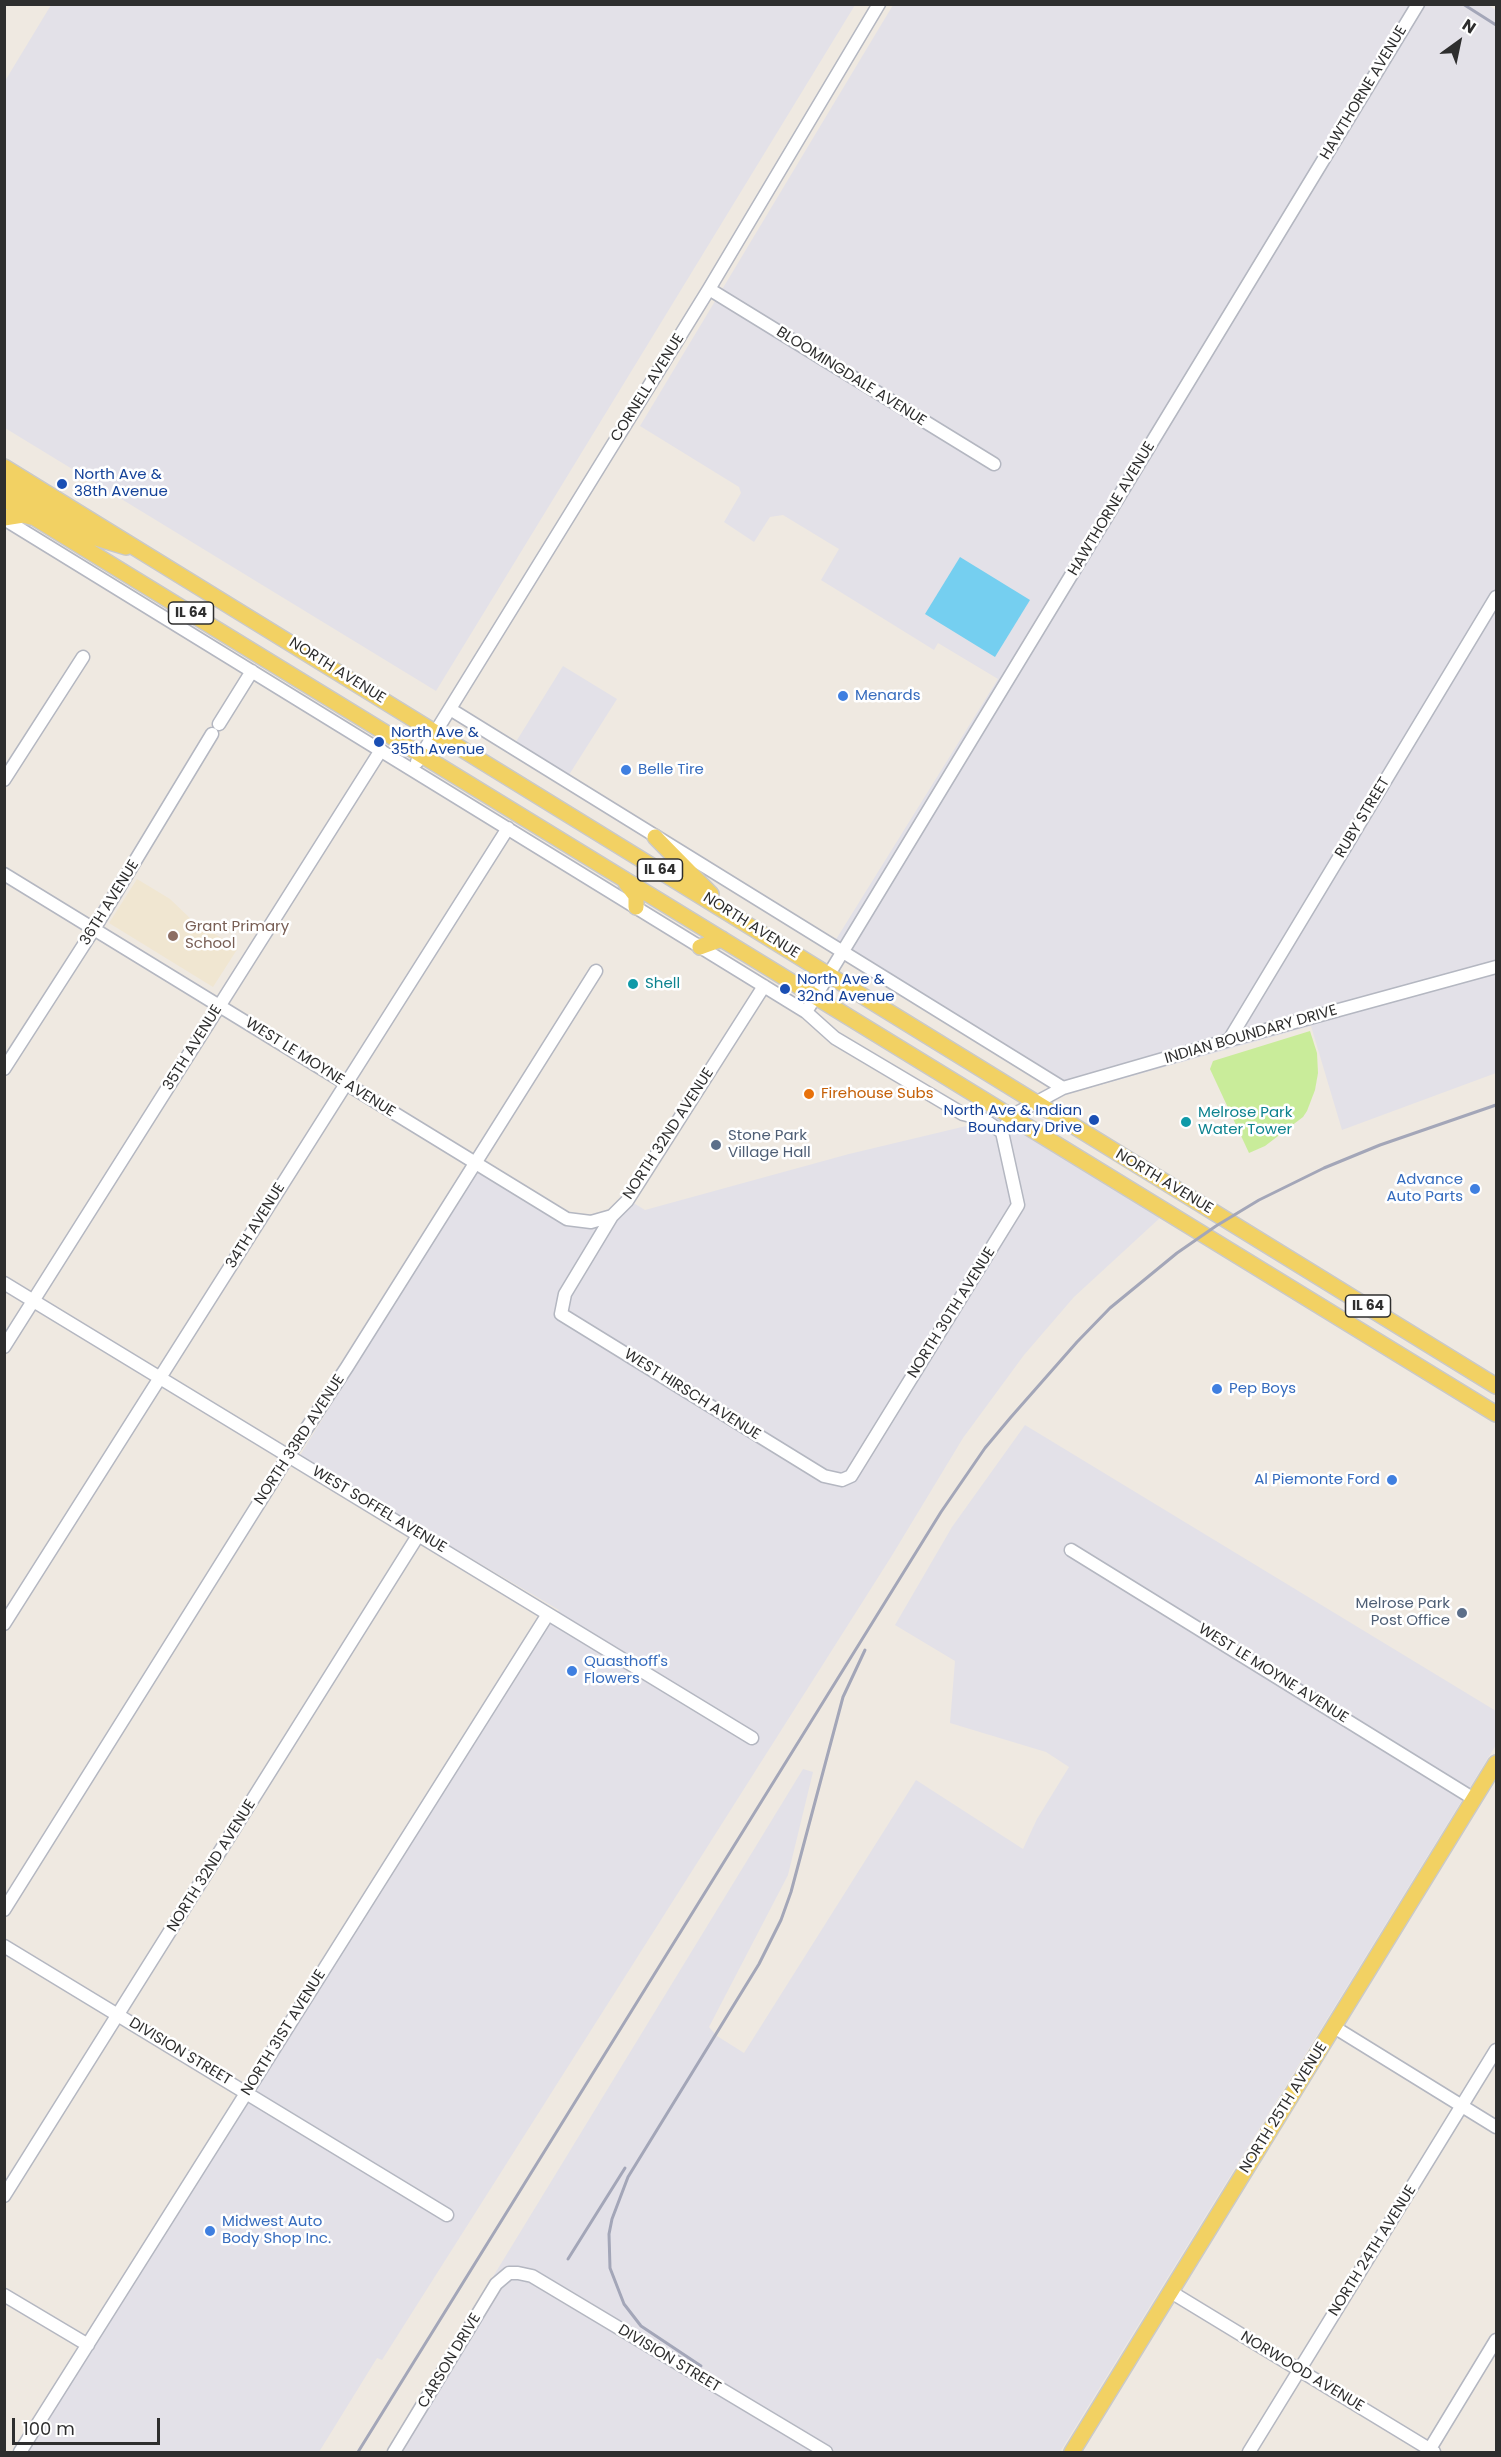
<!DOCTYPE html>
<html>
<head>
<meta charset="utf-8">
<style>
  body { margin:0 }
  #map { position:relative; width:1501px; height:2457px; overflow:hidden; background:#efe9e1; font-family:Poppins,sans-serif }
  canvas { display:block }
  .frame { position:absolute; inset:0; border:6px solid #2e2e2e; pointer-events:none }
  .north { position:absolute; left:1429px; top:12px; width:60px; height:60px; -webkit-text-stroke:4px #fff; paint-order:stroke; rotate:33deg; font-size:16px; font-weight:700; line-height:24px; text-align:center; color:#2e2e2e }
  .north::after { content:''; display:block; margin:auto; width:21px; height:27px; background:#2e2e2e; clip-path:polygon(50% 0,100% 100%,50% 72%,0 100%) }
  .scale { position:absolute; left:12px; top:2418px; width:148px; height:27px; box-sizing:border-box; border:3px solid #2e2e2e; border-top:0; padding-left:8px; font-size:18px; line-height:21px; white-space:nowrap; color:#2e2e2e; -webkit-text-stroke:4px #fff; paint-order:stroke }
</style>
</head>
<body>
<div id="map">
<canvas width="1501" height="2457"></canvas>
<div class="frame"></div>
<div class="north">N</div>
<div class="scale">100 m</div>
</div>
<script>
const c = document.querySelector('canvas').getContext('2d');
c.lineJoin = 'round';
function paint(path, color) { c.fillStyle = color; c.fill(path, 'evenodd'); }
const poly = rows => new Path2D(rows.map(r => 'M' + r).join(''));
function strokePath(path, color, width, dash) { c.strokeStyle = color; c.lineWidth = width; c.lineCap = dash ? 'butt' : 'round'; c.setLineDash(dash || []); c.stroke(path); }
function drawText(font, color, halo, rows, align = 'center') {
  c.font = font + ' Poppins,sans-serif'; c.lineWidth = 5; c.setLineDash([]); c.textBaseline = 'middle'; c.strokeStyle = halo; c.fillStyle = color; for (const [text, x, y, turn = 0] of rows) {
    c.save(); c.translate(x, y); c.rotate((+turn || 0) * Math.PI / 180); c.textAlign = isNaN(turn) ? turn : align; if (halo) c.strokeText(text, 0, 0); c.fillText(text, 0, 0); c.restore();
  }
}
const industrial = poly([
  [1487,4,1496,10,1496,1073,1342,1130,1311,1026,1068,1094,1025,1068,835,941,998,679,938,643,934,650,821,580,839,549,783,515,770,517,754,542,724,522,741,493,739,487,640,426,893,5],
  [51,5,51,4,855,5,436,691,5,428,5,81],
  [563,666,617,699,567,778,514,745],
  [990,1111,1162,1216,1074,1297,1024,1355,963,1438,891,1557,382,2360,377,2358,319,2452,27,2452,559,1610,299,1457,475,1171,564,1224,632,1202,645,1210,849,1154,983,1122],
  [1025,1425,1496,1711,1496,1745,1060,2452,386,2452,803,1769,813,1772,788,1875,709,2027,717,2036,744,2053,916,1780,1023,1849,1037,1819,1069,1767,1046,1752,950,1723,955,1661,895,1625,952,1527]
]);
const education = poly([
  [137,879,170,899,193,921,238,948,213,987,109,923]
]);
const pitch = poly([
  [1310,1031,1317,1053,1318,1073,1315,1090,1307,1111,1303,1117,1265,1146,1249,1153,1210,1069,1213,1061]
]);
const water = poly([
  [960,557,1030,600,995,657,925,614]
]);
const minor = poly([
  [709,289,994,464],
  [4,519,806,1012,835,1038,963,1114,983,1119,1002,1132],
  [450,709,1063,1088],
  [219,724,252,671],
  [417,762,709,289,879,4],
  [4,780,83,657],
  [4,874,567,1219,591,1222,612,1216],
  [764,986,627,1201,612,1216,565,1294,561,1314,824,1476,842,1480,851,1476,1018,1205,1002,1132,1011,1116,1063,1088,1229,1040,1496,967],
  [806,1012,1418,4],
  [1229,1040,1496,597],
  [4,1069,94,929,212,734],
  [4,1283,752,1738],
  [4,1347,381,750],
  [1071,1550,1474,1799],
  [4,1624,508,828],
  [4,1910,289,1455,347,1367,596,971],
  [4,1946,447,2215],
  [1334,2027,1496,2127],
  [4,2196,419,1534],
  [1171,2292,1434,2452],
  [4,2295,88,2345],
  [20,2452,548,1614],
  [394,2452,496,2284,509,2273,518,2273,532,2276,826,2452],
  [1249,2452,1496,2050],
  [1428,2452,1496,2340]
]);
const major = poly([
  [4,467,1496,1386],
  [4,483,96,538,126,547],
  [4,499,1496,1414],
  [4,518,23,515,31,517],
  [655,837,711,894],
  [626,883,636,896,636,907],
  [700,947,722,939],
  [1072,2452,1496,1763]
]);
const rail = poly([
  [1463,4,1496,25],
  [568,2259,625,2168],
  [701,2366,641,2326,624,2304,610,2268,609,2234,612,2219,628,2177,759,1964,781,1920,791,1892,843,1697,865,1650],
  [358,2452,941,1512,985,1448,1011,1417,1077,1342,1110,1308,1177,1253,1216,1226,1259,1200,1324,1168,1380,1145,1496,1105]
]);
const markers = [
  [62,484,6,"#1a4fb4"],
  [843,696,6,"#3f7fe0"],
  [379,742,6,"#1a4fb4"],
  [626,770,6,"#3f7fe0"],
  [173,936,6,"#8d6e63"],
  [633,984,6,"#0f9aa8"],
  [785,989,6,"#1a4fb4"],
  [809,1094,6,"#e8710a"],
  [1094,1120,6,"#1a4fb4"],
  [1186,1122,6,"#0f9aa8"],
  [716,1145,6,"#5c6f8a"],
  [1475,1189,6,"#3f7fe0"],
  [1217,1389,6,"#3f7fe0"],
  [1392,1480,6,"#3f7fe0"],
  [1462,1613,6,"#5c6f8a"],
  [572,1671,6,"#3f7fe0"],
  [210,2231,6,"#3f7fe0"]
];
const shields = [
  [191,613,45],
  [660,870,45],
  [1368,1306,45]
];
const shieldNames = [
  ["IL 64",191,613],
  ["IL 64",660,870],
  ["IL 64",1368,1306]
];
const streetNames = [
  ["HAWTHORNE AVENUE",1364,93,-59],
  ["BLOOMINGDALE AVENUE",851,377,32],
  ["CORNELL AVENUE",648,388,-58],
  ["HAWTHORNE AVENUE",1112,509,-59],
  ["NORTH AVENUE",337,671,32],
  ["RUBY STREET",1363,818,-59],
  ["36TH AVENUE",110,903,-58],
  ["NORTH AVENUE",751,926,32],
  ["INDIAN BOUNDARY DRIVE",1251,1035,-16],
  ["35TH AVENUE",193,1048,-58],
  ["WEST LE MOYNE AVENUE",320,1068,32],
  ["NORTH 32ND AVENUE",669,1134,-57],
  ["NORTH AVENUE",1164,1182,31],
  ["34TH AVENUE",256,1226,-58],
  ["NORTH 30TH AVENUE",952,1313,-58],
  ["WEST HIRSCH AVENUE",692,1395,32],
  ["NORTH 33RD AVENUE",300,1440,-57],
  ["WEST SOFFEL AVENUE",379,1510,31],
  ["WEST LE MOYNE AVENUE",1273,1674,32],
  ["NORTH 32ND AVENUE",212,1866,-58],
  ["NORTH 31ST AVENUE",284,2033,-58],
  ["DIVISION STREET",180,2052,31],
  ["NORTH 25TH AVENUE",1284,2108,-58],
  ["NORTH 24TH AVENUE",1373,2251,-58],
  ["DIVISION STREET",669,2359,31],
  ["CARSON DRIVE",450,2361,-59],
  ["NORWOOD AVENUE",1302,2372,31]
];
const transitNames = [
  ["North Ave &",74,475],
  ["38th Avenue",74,492],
  ["North Ave &",391,733],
  ["35th Avenue",391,750],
  ["North Ave &",797,980],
  ["32nd Avenue",797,997],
  ["North Ave & Indian",1082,1111,"right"],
  ["Boundary Drive",1082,1128,"right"]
];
const shopNames = [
  ["Menards",855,696],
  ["Belle Tire",638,770],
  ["Advance",1463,1180,"right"],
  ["Auto Parts",1463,1197,"right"],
  ["Pep Boys",1229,1389],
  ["Al Piemonte Ford",1380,1480,"right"],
  ["Quasthoff's",584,1662],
  ["Flowers",584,1679],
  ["Midwest Auto",222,2222],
  ["Body Shop Inc.",222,2239]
];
const educationNames = [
  ["Grant Primary",185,927],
  ["School",185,944]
];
const cultureNames = [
  ["Shell",645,984],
  ["Melrose Park",1198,1113],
  ["Water Tower",1198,1130]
];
const foodNames = [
  ["Firehouse Subs",821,1094]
];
const serviceNames = [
  ["Stone Park",728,1136],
  ["Village Hall",728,1153],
  ["Melrose Park",1450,1604,"right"],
  ["Post Office",1450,1621,"right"]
];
paint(industrial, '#e3e1e8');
paint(education, '#f0e6d1');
paint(pitch, '#c9ec9a');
paint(water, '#75cff0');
strokePath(minor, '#b4b7c1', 15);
strokePath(major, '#c9c9c9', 18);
strokePath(minor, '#fff', 12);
strokePath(major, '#f2d163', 15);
strokePath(rail, '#a3a6b8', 3);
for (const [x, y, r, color] of markers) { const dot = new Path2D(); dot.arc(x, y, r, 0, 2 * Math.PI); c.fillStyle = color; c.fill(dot); strokePath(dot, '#fff', 2); }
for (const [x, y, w] of shields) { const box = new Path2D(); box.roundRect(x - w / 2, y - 11, w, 22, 4.5); c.fillStyle = '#fff'; c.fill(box); strokePath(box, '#2e2e2e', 1.5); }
drawText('bold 14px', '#2e2e2e', null, shieldNames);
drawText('15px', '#2e2e2e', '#fff', streetNames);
drawText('15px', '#164399', '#fff', transitNames, 'left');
drawText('15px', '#366cbe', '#fff', shopNames, 'left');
drawText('15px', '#785e54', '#fff', educationNames, 'left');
drawText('15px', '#0d838f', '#fff', cultureNames, 'left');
drawText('15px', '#c56008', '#fff', foodNames, 'left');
drawText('15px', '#4e5e75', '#fff', serviceNames, 'left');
</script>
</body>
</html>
